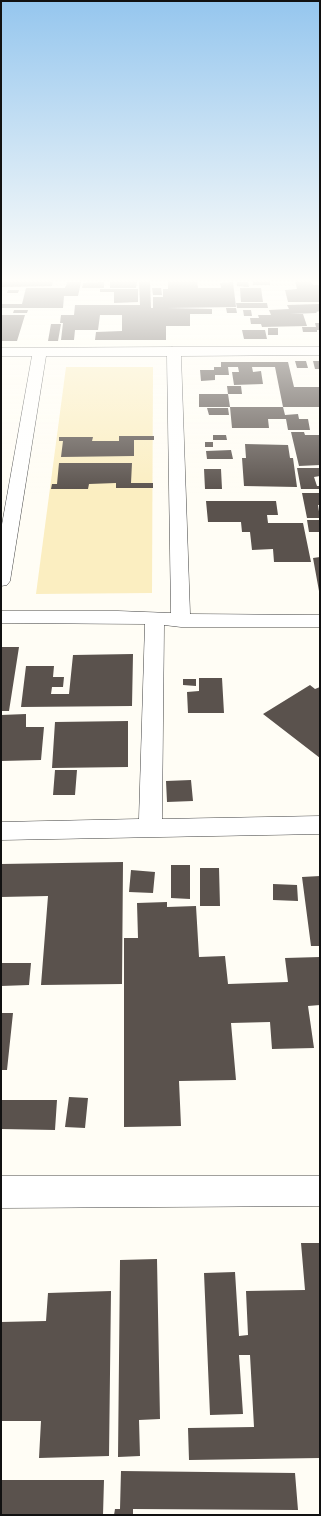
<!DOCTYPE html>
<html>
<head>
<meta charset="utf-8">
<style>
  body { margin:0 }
  #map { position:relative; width:321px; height:1516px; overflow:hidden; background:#fffdf5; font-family:"Times New Roman",serif }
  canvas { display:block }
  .frame { position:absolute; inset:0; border:2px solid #111; pointer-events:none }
</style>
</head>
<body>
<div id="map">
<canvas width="321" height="1516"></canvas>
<div class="frame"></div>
</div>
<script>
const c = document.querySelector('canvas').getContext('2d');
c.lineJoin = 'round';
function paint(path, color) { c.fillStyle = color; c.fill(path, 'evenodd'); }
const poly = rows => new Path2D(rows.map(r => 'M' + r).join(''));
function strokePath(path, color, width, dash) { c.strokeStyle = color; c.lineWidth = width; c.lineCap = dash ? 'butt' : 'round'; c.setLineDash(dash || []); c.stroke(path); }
const sand = poly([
  [66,367,153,367,152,593,36,594]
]);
const building = poly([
  [139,280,150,280,151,308,153,308,153,297,163,297,163,289,168,289,168,281,197,281,198,288,221,288,220,283,233,282,236,307,167,308,212,309,212,314,190,314,190,326,166,326,166,340,95,340,96,332,122,331,122,315,100,315,98,330,75,330,74,340,61,340,63,323,60,323,61,315,74,315,75,305,140,305],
  [295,280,310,280,313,285,320,285,320,302,288,302,285,290,297,289],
  [1,281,53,281,52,286,1,287],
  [110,281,137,281,136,288,110,288],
  [253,281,270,281,270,285,253,285],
  [67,282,81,282,78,296,64,296,63,308,1,308,1,304,22,304,26,288,65,288],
  [104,282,104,288,82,288,83,283],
  [237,282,248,282,249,287,237,286],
  [152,288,161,288,162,295,153,295],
  [240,288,261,288,263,302,241,302],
  [100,289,138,289,138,302,114,303,114,292,100,292],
  [8,290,19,290,18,293,7,293],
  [236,303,267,303,268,308,237,308],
  [320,304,320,311,316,312,317,313,290,314,303,314,307,326,262,327,261,324,251,324,250,318,259,318,258,315,271,315,269,310,289,309,287,305],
  [226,308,236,308,237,313,227,313],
  [14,310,28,310,27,313,13,313],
  [243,310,251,310,252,316,244,316],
  [1,315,25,315,17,341,1,341],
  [315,323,320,323,320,330,317,330,317,332,303,332,302,327,316,327],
  [51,324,61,324,58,341,48,341],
  [268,328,278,328,278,335,268,335],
  [242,330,265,330,267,339,244,339],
  [295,361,306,361,308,368,297,368],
  [313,361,320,361,320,369,315,369],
  [221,362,288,362,294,387,320,387,320,407,283,407,275,367,252,367,253,372,261,371,263,384,234,385,232,372,239,372,238,367,228,367,229,375,215,375,215,380,201,381,200,370,214,370,214,367,221,367],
  [227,386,241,386,242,394,228,394],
  [199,394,228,394,230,407,199,407],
  [230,407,283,407,285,415,298,414,299,419,308,419,310,430,288,430,286,419,268,419,269,428,232,428],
  [207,408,228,408,229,415,209,415],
  [291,432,304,432,305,435,320,435,320,465,299,466],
  [213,435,226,435,227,440,213,440],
  [119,436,154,436,154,440,134,440,134,456,61,457,63,441,59,441,59,437,93,437,92,441,119,441],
  [205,442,213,442,213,447,205,447],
  [245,444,288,445,290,458,293,458,297,487,244,486,242,458,246,458],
  [231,450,233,459,207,459,206,451],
  [59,463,132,463,131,483,153,483,153,488,116,488,116,483,89,484,88,489,51,489,52,484,57,484],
  [297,468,320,468,320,476,314,477,317,486,320,486,320,489,301,489],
  [204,469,221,469,222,489,205,489],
  [302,493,320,493,320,505,318,505,320,518,307,518],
  [206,501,276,501,278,515,267,515,268,523,303,523,311,562,274,562,273,549,252,550,250,532,242,532,241,522,208,522],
  [307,520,320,520,320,532,309,532],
  [320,557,320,591,319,591,313,558],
  [1,647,19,647,9,711,1,711],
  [133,654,132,706,21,707,26,666,54,666,53,677,64,677,63,687,52,687,51,694,69,694,73,655],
  [199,678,222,678,224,713,188,713,187,692,199,691],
  [183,679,196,679,196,686,183,685],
  [310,685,315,689,320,687,320,758,263,714],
  [26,714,26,727,44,727,41,760,1,761,1,715],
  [128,721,128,767,52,768,55,722],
  [55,770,77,770,75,795,53,795],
  [191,780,193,801,167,802,166,781],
  [123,862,122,984,41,985,48,896,1,897,1,864],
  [171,865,190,865,190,899,171,898],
  [200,868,219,868,220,906,200,906],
  [131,870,155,872,153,893,129,892],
  [320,876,320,946,311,946,302,877],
  [273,884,297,885,298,901,273,900],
  [167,902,167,907,196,906,199,957,225,956,228,984,288,982,285,958,320,957,320,1005,308,1006,314,1048,272,1049,270,1022,231,1023,236,1080,179,1081,181,1126,124,1127,124,938,138,938,137,903],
  [1,963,31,963,29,985,1,986],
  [1,1013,13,1013,7,1070,1,1070],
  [69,1097,88,1098,85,1128,65,1127],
  [1,1100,57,1100,55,1130,1,1129],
  [301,1243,320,1243,320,1458,189,1460,188,1428,254,1427,250,1355,239,1355,243,1414,210,1415,204,1273,235,1272,239,1336,248,1335,246,1291,305,1290],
  [157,1259,160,1419,139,1420,140,1456,118,1457,120,1260],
  [111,1291,109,1456,39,1458,41,1421,1,1421,1,1322,46,1321,48,1293],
  [121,1471,295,1473,298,1510,133,1509,133,1515,114,1515,115,1509,120,1509],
  [1,1480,104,1480,103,1515,1,1515]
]);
const minor = poly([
  [172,347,320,347,320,355,181,356,190,614,320,615,320,627,181,627,164,625,162,819,320,816,320,834,1,840,1,822,139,819,145,624,1,623,1,611,118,611,171,613,167,356,46,356,10,581,7,585,1,586,1,530,32,356,1,356,1,348,172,347],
  [1,1176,320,1176,320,1206,1,1208,1,1176]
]);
paint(sand, '#fbeec1');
paint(building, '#5a524d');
strokePath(minor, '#444', 1);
paint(minor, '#fff');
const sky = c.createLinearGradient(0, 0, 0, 493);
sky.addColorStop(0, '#95c6ee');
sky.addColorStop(0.57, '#fffefa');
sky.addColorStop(1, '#fffefa00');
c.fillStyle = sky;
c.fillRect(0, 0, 321, 493);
</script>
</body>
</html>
